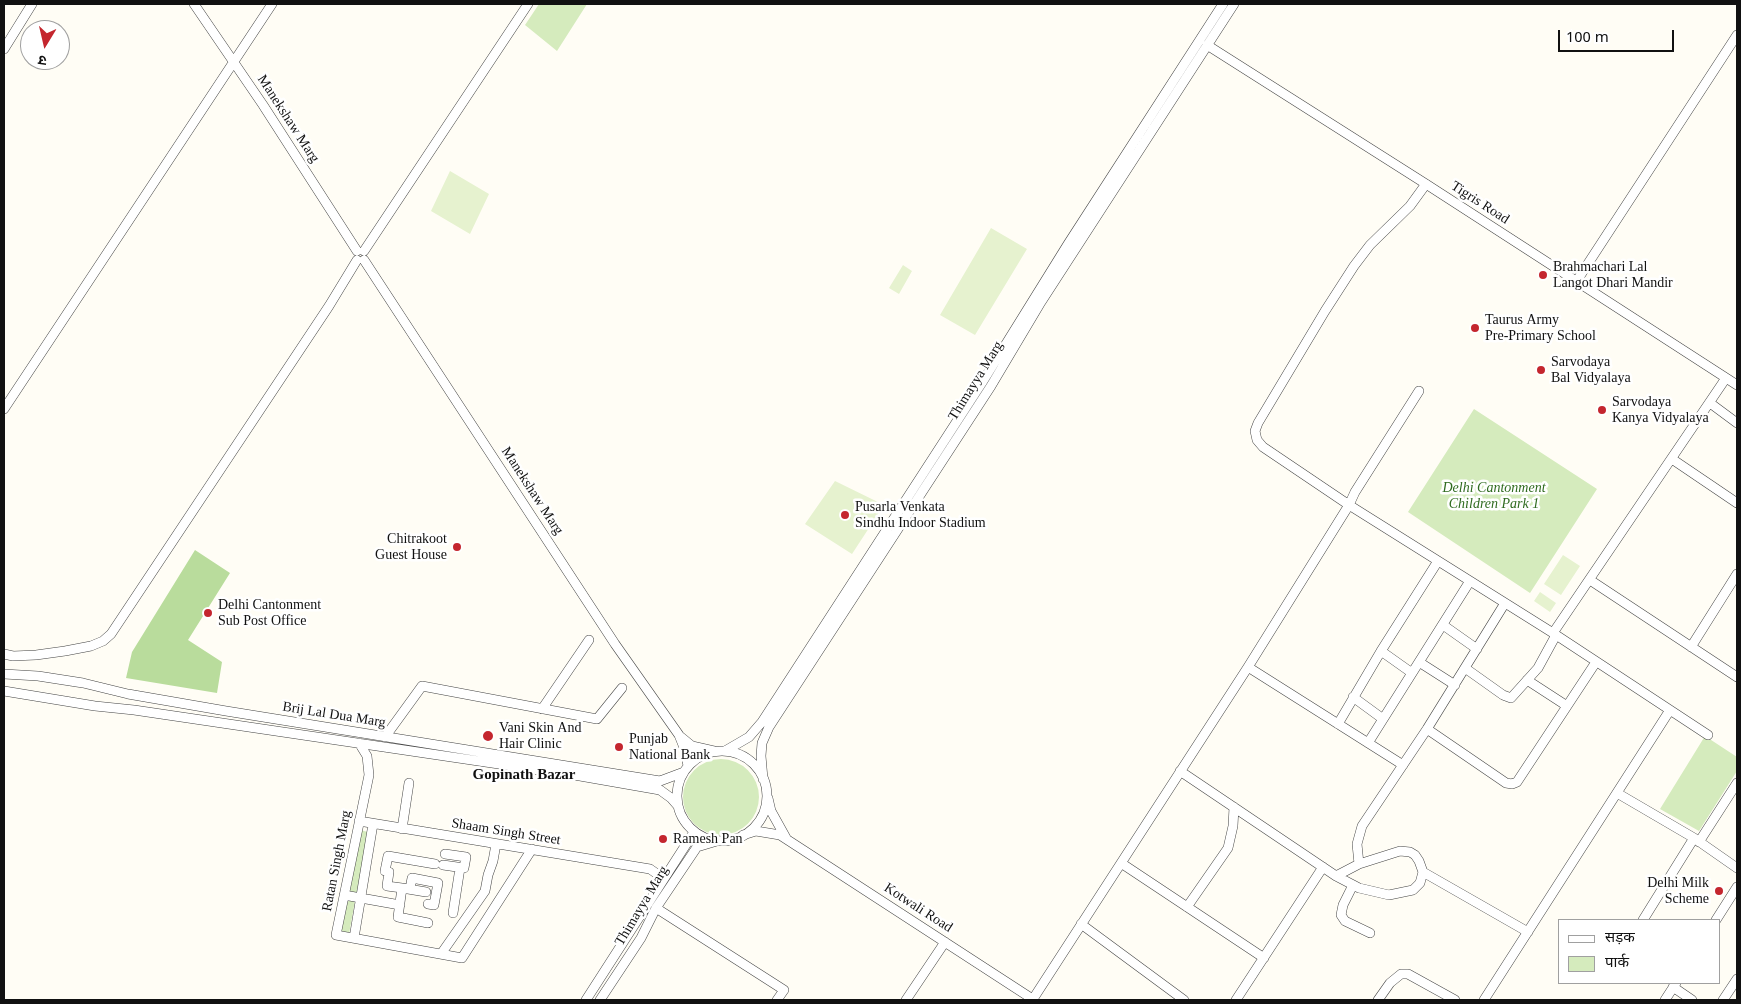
<!DOCTYPE html>
<html>
<head>
<meta charset="utf-8">
<style>
  body { margin:0 }
  #map { position:relative; width:1741px; height:1004px; overflow:hidden; background:#fffdf5; font-family:Georgia,"Noto Sans Devanagari",serif }
  canvas { display:block }
  .frame { position:absolute; inset:0; border:5px solid #111; pointer-events:none }
  .legend { position:absolute; left:1558px; top:919px; width:162px; height:65px; box-sizing:border-box; background:#fff; border:1px solid #a0a0a0; margin:0; padding:6px 9px; list-style:none; font-size:15px; color:#111 }
  .legend li { display:flex; align-items:center; gap:10px; height:25px }
  .legend b { width:25px; border:1px solid #a0a0a0 }
  .north { position:absolute; left:20px; top:20px; width:50px; height:50px; box-sizing:border-box; background:#fff; border:1px solid #a0a0a0; border-radius:50%; rotate:189deg; font-size:14px; font-weight:700; line-height:20px; text-align:center; color:#111 }
  .north::after { content:''; display:block; margin:auto; width:18px; height:22px; background:#c4262e; clip-path:polygon(50% 0,100% 100%,50% 72%,0 100%) }
  .scale { position:absolute; left:1558px; top:30px; width:116px; height:22px; box-sizing:border-box; border:2px solid #111; border-top:0; padding-left:6px; font-size:15px; line-height:18px; white-space:nowrap; color:#111; -webkit-text-stroke:4px #fff; paint-order:stroke }
</style>
</head>
<body>
<div id="map">
<canvas width="1741" height="1004"></canvas>
<div class="frame"></div>
<ul class="legend">
<li><b style="height:6px;background:#fff"></b>सड़क</li>
<li><b style="height:14px;background:#d5ebbd"></b>पार्क</li>
</ul>
<div class="north">उ</div>
<div class="scale">100 m</div>
</div>
<script>
const c = document.querySelector('canvas').getContext('2d');
c.lineJoin = 'round';
function paint(path, color) { c.fillStyle = color; c.fill(path, 'evenodd'); }
const poly = rows => new Path2D(rows.map(r => 'M' + r).join(''));
function strokePath(path, color, width, dash) { c.strokeStyle = color; c.lineWidth = width; c.lineCap = dash ? 'butt' : 'round'; c.setLineDash(dash || []); c.stroke(path); }
function drawText(font, color, halo, rows, align = 'center') {
  c.font = font + ' Georgia,serif'; c.lineWidth = 5; c.setLineDash([]); c.textBaseline = 'middle'; c.strokeStyle = halo; c.fillStyle = color; for (const [text, x, y, turn = 0] of rows) {
    c.save(); c.translate(x, y); c.rotate((+turn || 0) * Math.PI / 180); c.textAlign = isNaN(turn) ? turn : align; if (halo) c.strokeText(text, 0, 0); c.fillText(text, 0, 0); c.restore();
  }
}
const green = poly([
  [539,4,587,4,557,51,525,25],
  [1474,409,1597,489,1530,593,1408,512],
  [1705,736,1737,757,1737,771,1699,831,1660,809],
  '683 797a38 38 0 1 1 76 0a38 38 0 1 1-76 0Z',
  [360,830,368,832,357,893,349,892],
  [346,899,355,901,349,934,340,932]
]);
const forest = poly([
  [195,550,230,573,188,640,222,662,217,693,126,678,132,652]
]);
const pitch = poly([
  [450,171,489,194,470,234,431,211],
  [991,228,1027,249,975,335,940,315],
  [903,265,912,271,899,294,889,288],
  [835,481,884,505,852,554,805,524],
  [1563,555,1580,566,1561,595,1544,584],
  [1540,592,1556,603,1550,612,1534,601]
]);
const minor = poly([
  [194,4,263,105,357,251],
  [1207,45,1426,184,1737,385],
  [4,49,32,4],
  [1426,184,1410,206,1370,245,1354,266,1325,311,1258,423,1255,431,1257,440,1263,447,1349,505,1553,633,1708,735],
  [364,251,528,4],
  [364,260,615,644,679,735,685,750,688,766],
  [1576,282,1737,35],
  [1710,403,1737,423],
  [4,409,272,4],
  [1672,459,1737,503],
  [1590,580,1737,677],
  [1443,625,1477,649],
  [1553,633,1726,378],
  [1691,647,1737,574],
  [1381,651,1412,673],
  [4,654,13,656,36,655,65,651,91,646,103,641,111,634,329,306,357,260],
  [1419,662,1455,685],
  [1248,667,1403,765],
  [1465,668,1503,695,1511,698,1538,668,1556,635],
  [4,674,38,676,83,683,128,694,226,711,660,781,684,772],
  [1527,680,1567,706],
  [4,691,95,706,134,710,580,776,660,790,671,798,678,806],
  [1353,697,1383,719],
  [542,709,589,640],
  [1338,724,1381,651,1438,561],
  [1427,729,1506,783,1512,784,1517,782,1596,662],
  [385,737,422,686,597,719,622,688],
  [681,737,692,746,714,751],
  [359,743,367,756,369,775,336,935,462,958,532,849],
  [1368,743,1470,581],
  [725,751,749,737,762,722,983,381,1068,244,1223,4],
  '677 796a45 45 0 1 1 90 0a45 45 0 1 1-90 0Z',
  [1180,771,1336,876,1359,888,1389,895,1413,890,1420,883,1423,872,1419,861,1415,855,1410,852,1400,851,1359,864,1336,876],
  [763,779,761,756,762,743,769,727,991,386,1041,302,1234,4],
  [1617,793,1694,838,1737,868],
  [768,798,771,811,786,838],
  [359,821,650,869,663,878],
  [402,829,409,783],
  [743,835,756,831,780,835,1034,1000],
  [1699,842,1737,783],
  [1121,863,1264,958],
  [1359,864,1357,844,1362,826,1427,729,1505,603],
  [443,865,464,868,466,857,445,854],
  [1423,872,1528,932],
  [1353,885,1343,905,1341,915,1345,921,1370,933],
  [402,888,387,886,389,872,385,871,388,856,435,864],
  [410,889,412,878,438,883,434,905,428,904],
  [426,892,402,888,398,917,428,923],
  [344,895,400,905],
  [1187,907,1228,848,1233,826,1234,807],
  [656,908,784,990,777,1000],
  [453,913,460,868],
  [1643,920,1694,838],
  [1716,920,1737,887],
  [1081,924,1184,1000],
  [354,938,373,824],
  [441,954,485,891,488,875,493,861,496,844],
  [1673,987,1692,1000],
  [1033,999,1248,667,1349,505,1355,492,1419,391],
  [586,1000,694,832],
  [600,1000,641,938,656,908,697,847,717,841],
  [906,1000,945,942],
  [1236,1000,1323,867],
  [1378,1000,1390,983,1401,974,1408,974,1455,1000],
  [1484,1000,1670,710],
  [1665,1000,1676,983],
  [1723,1000,1737,979]
]);
const markers = [
  [1543,275,5,"#c4262e"],
  [1475,328,5,"#c4262e"],
  [1541,370,5,"#c4262e"],
  [1602,410,5,"#c4262e"],
  [845,515,5,"#c4262e"],
  [457,547,5,"#c4262e"],
  [208,613,5,"#c4262e"],
  [488,736,6,"#c4262e"],
  [619,747,5,"#c4262e"],
  [663,839,5,"#c4262e"],
  [1719,891,5,"#c4262e"]
];
const streetNames = [
  ["Manekshaw Marg",288,119,57],
  ["Tigris Road",1480,203,33],
  ["Thimayya Marg",976,381,-58],
  ["Manekshaw Marg",532,491,57],
  ["Brij Lal Dua Marg",334,715,9],
  ["Shaam Singh Street",506,832,9],
  ["Ratan Singh Marg",337,861,-79],
  ["Thimayya Marg",642,906,-59],
  ["Kotwali Road",918,908,33]
];
const poiNames = [
  ["Brahmachari Lal",1553,267],
  ["Langot Dhari Mandir",1553,283],
  ["Taurus Army",1485,320],
  ["Pre-Primary School",1485,336],
  ["Sarvodaya",1551,362],
  ["Bal Vidyalaya",1551,378],
  ["Sarvodaya",1612,402],
  ["Kanya Vidyalaya",1612,418],
  ["Pusarla Venkata",855,507],
  ["Sindhu Indoor Stadium",855,523],
  ["Chitrakoot",447,539,"right"],
  ["Guest House",447,555,"right"],
  ["Delhi Cantonment",218,605],
  ["Sub Post Office",218,621],
  ["Vani Skin And",499,728],
  ["Hair Clinic",499,744],
  ["Punjab",629,739],
  ["National Bank",629,755],
  ["Ramesh Pan",673,839],
  ["Delhi Milk",1709,883,"right"],
  ["Scheme",1709,899,"right"]
];
const parkNames = [
  ["Delhi Cantonment",1494,488],
  ["Children Park 1",1494,504]
];
const neighbourhoodNames = [
  ["Gopinath Bazar",524,775]
];
paint(green, '#d5ebbd');
paint(forest, '#b9dc9c');
paint(pitch, '#e6f2cf');
strokePath(minor, '#444', 10);
strokePath(minor, '#fff', 9);
for (const [x, y, r, color] of markers) { const dot = new Path2D(); dot.arc(x, y, r, 0, 2 * Math.PI); c.fillStyle = color; c.fill(dot); strokePath(dot, '#fff', 2); }
drawText('14px', '#111', '#fff', streetNames);
drawText('14px', '#111', '#fff', poiNames, 'left');
drawText('italic 14px', '#2f6b1f', '#fff', parkNames);
drawText('bold 15px', '#111', '#fff', neighbourhoodNames);
</script>
</body>
</html>
